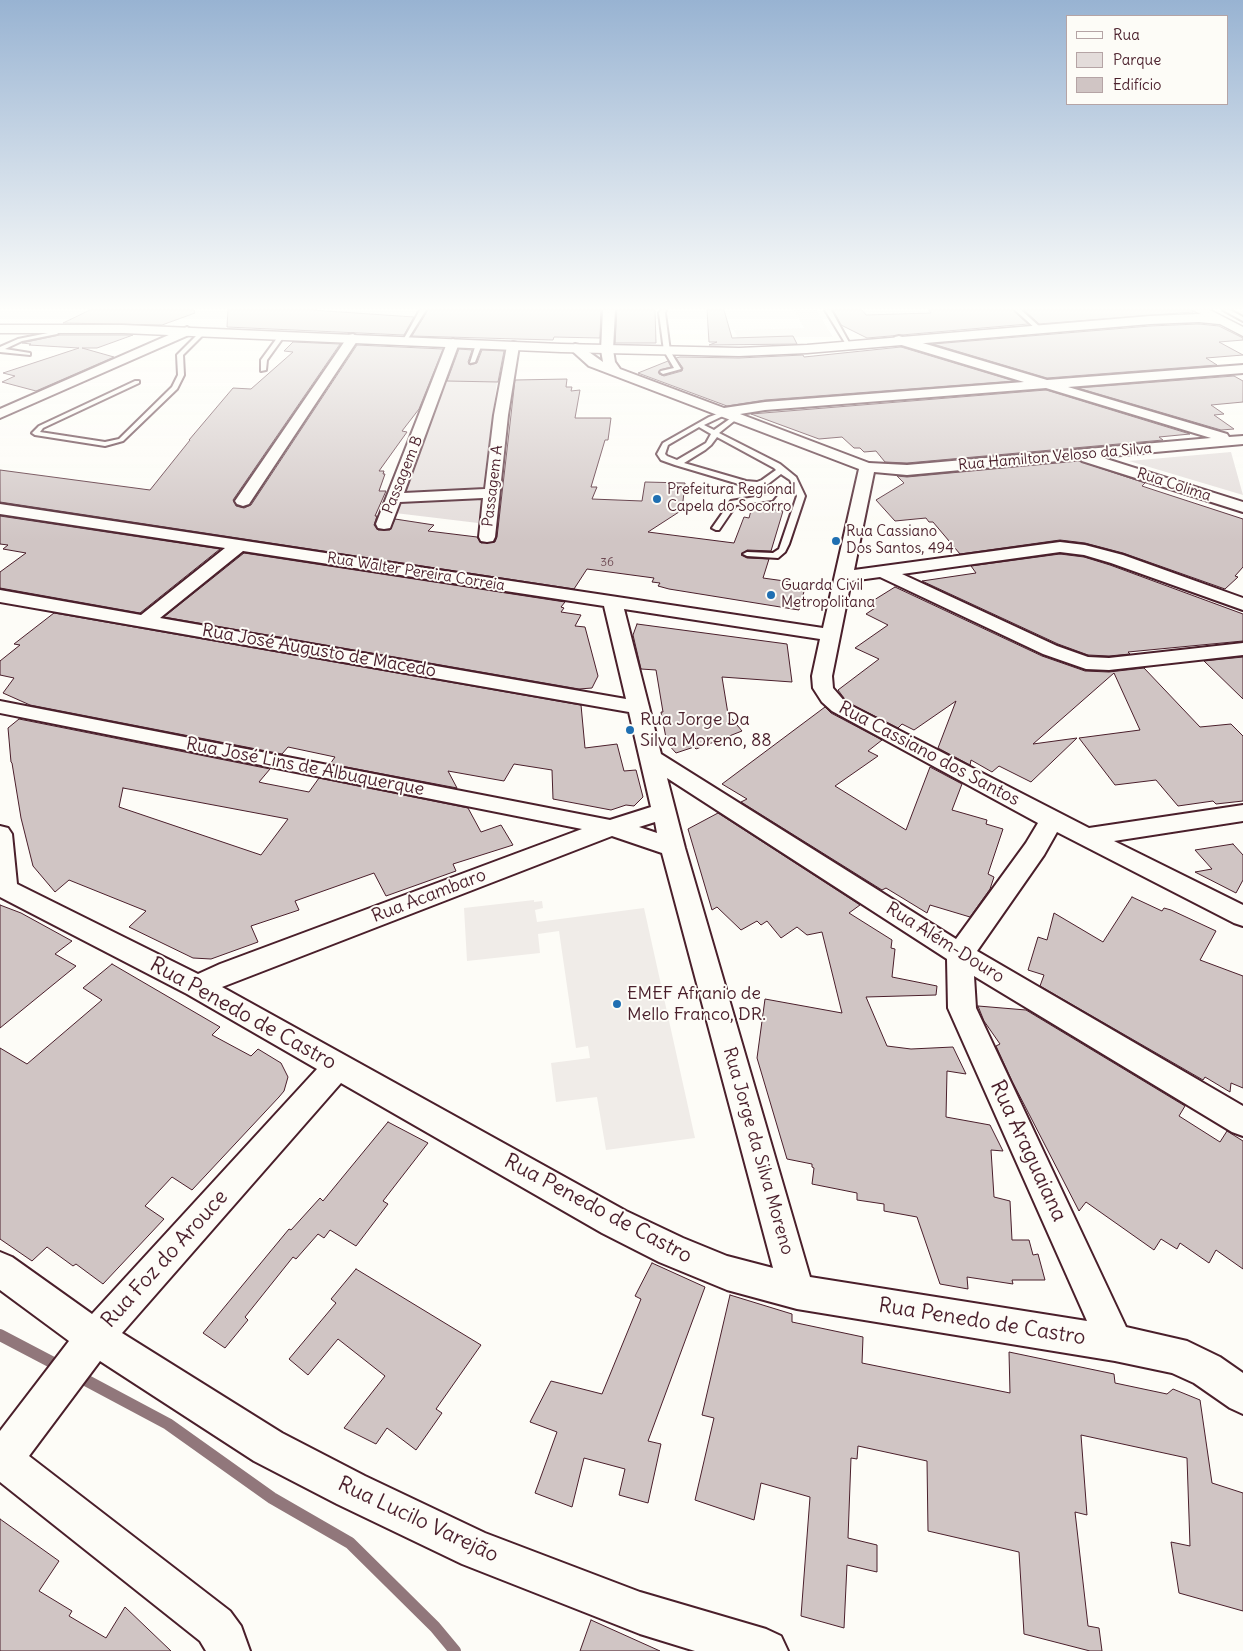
<!DOCTYPE html>
<html>
<head>
<meta charset="utf-8">
<style>
  body { margin:0 }
  #map { position:relative; width:1243px; height:1651px; overflow:hidden; background:#fdfcf7; font-family:Delius,sans-serif }
  canvas { display:block }
  .legend { position:absolute; left:1066px; top:15px; width:162px; height:90px; box-sizing:border-box; background:#fdfcf7; border:1px solid #b5a4a5; margin:0; padding:6px 9px; list-style:none; font-size:15px; color:#4a1f2b }
  .legend li { display:flex; align-items:center; gap:10px; height:25px }
  .legend b { width:25px; border:1px solid #b5a4a5 }
</style>
</head>
<body>
<div id="map">
<canvas width="1243" height="1651"></canvas>
<ul class="legend">
<li><b style="height:6px;background:#fdfcf7"></b>Rua</li>
<li><b style="height:14px;background:#e3dcda"></b>Parque</li>
<li><b style="height:14px;background:#d0c5c4"></b>Edifício</li>
</ul>
</div>
<script>
const c = document.querySelector('canvas').getContext('2d');
c.lineJoin = 'round';
function paint(path, color) { c.fillStyle = color; c.fill(path, 'evenodd'); }
const poly = rows => new Path2D(rows.map(r => 'M' + r).join(''));
function strokePath(path, color, width, dash) { c.strokeStyle = color; c.lineWidth = width; c.lineCap = dash ? 'butt' : 'round'; c.setLineDash(dash || []); c.stroke(path); }
function drawText(font, color, halo, rows, align = 'center') {
  c.font = font + ' Delius,sans-serif'; c.lineWidth = 4; c.setLineDash([]); c.textBaseline = 'middle'; c.strokeStyle = halo; c.fillStyle = color; for (const [text, x, y, turn = 0] of rows) {
    c.save(); c.translate(x, y); c.rotate((+turn || 0) * Math.PI / 180); c.textAlign = isNaN(turn) ? turn : align; if (halo) c.strokeText(text, 0, 0); c.fillText(text, 0, 0); c.restore();
  }
}
const built = poly([
  [794,310,816,310,833,337,738,338,734,330,804,328],
  [534,900,534,902,542,901,543,908,535,910,537,922,644,908,695,1138,606,1150,597,1097,556,1102,551,1063,590,1058,588,1046,576,1048,559,931,538,934,540,953,467,961,464,908]
]);
const green = poly([
  [443,381,497,382,478,523,395,513],
  [1231,452,1243,495,1129,461]
]);
const stream = poly([
  [0,1335,61,1367],
  [78,1376,168,1424,272,1498,350,1543,435,1627,455,1651]
]);
const building = poly([
  [90,310,194,310,195,313,162,325,63,323,90,310],
  [228,310,312,310,414,317,404,335,227,327,228,310],
  [428,310,601,310,600,338,554,337,553,340,412,336,428,310],
  [617,310,655,310,656,343,615,343,617,310],
  [707,310,724,310,732,338,793,336,797,344,709,345,717,342,709,342,707,310],
  [833,310,862,310,866,315,931,313,929,310,1013,310,1028,324,867,338,841,325,833,310],
  [1024,310,1191,310,1193,312,1039,324,1024,310],
  [1199,324,1219,326,1243,338,1243,340,1219,342,1243,355,1206,358,1217,365,1047,378,933,344,1150,326,1199,324],
  [59,335,133,335,97,348,82,348,114,357,36,391,2,382,15,376,3,373,79,348,29,345,31,344,22,343,59,335],
  [293,342,340,344,233,500,236,506,244,508,251,505,357,345,443,349,419,409,402,431,407,432,379,471,384,471,383,474,385,474,379,491,386,491,375,516,377,516,374,525,378,530,390,530,395,519,434,525,428,531,477,537,481,543,495,542,497,537,515,380,567,379,566,387,572,387,571,391,580,390,575,418,611,418,608,440,605,440,591,487,597,487,592,499,642,501,645,482,685,483,682,510,648,532,734,543,744,517,749,518,752,507,783,511,771,551,747,550,741,555,747,558,769,559,763,578,806,584,799,610,669,589,658,586,660,583,652,582,654,578,587,569,574,589,0,502,0,470,150,490,190,440,189,440,233,388,251,389,293,352,284,351,293,342],
  [901,347,1014,381,765,400,727,406,638,373,668,361,671,367,660,370,659,374,664,376,682,371,683,368,676,358,680,357,739,358,803,355,804,357,901,347],
  [459,349,472,350,468,362,470,365,477,363,482,350,504,351,498,382,447,381,459,349],
  [1234,376,1243,381,1243,402,1211,405,1224,414,1214,415,1234,429,1221,430,1078,388,1234,376],
  [1046,390,1190,434,1159,437,1163,440,907,463,885,462,876,451,864,452,860,448,854,448,842,437,819,439,751,414,1046,390],
  [1079,461,1145,483,1142,486,1151,489,1243,519,1243,567,1235,576,1238,577,1225,589,1123,553,1085,543,1060,540,960,554,933,522,929,522,926,518,895,521,876,500,904,483,897,476,907,477,1079,461],
  [0,516,220,549,140,613,0,588,0,572,26,553,3,549,8,545,0,544,0,516],
  [244,553,565,602,561,607,564,608,561,612,581,615,575,626,585,627,598,676,592,688,579,689,164,617,244,553],
  [1060,554,1084,557,1110,565,1243,614,1243,641,1128,652,1130,654,1109,656,1088,655,1058,644,922,581,976,573,971,566,1060,554],
  [895,587,1042,656,1085,671,1109,672,1144,668,1200,727,1231,724,1243,736,1243,801,1216,804,1213,801,1178,806,1156,780,1115,785,1079,738,1140,730,1114,673,1033,744,1077,738,1031,782,999,766,992,772,971,760,970,765,938,748,956,701,914,730,902,724,898,728,847,702,838,690,879,659,855,648,888,625,866,614,875,608,866,605,895,587],
  [54,613,581,705,585,748,617,744,624,771,636,770,643,797,634,806,626,805,611,810,553,799,552,770,514,764,504,781,448,771,457,788,330,764,335,757,288,747,282,754,30,705,3,693,14,678,0,675,0,661,20,645,14,644,54,613],
  [637,624,787,644,792,682,722,677,728,714,742,731,696,749,694,747,676,753,667,743,661,712,663,712,656,670,641,669,633,635,637,624],
  [1243,657,1243,699,1204,661,1243,657],
  [825,707,831,713,882,740,868,751,878,756,835,786,906,830,930,767,962,784,952,810,987,820,986,824,1003,829,988,874,994,877,990,889,970,917,930,905,927,913,886,888,882,890,741,802,747,799,722,784,825,707],
  [19,719,270,769,259,782,263,783,309,792,319,778,468,808,481,832,501,825,513,845,453,864,456,871,386,896,374,873,295,901,299,910,251,926,258,942,211,959,193,958,129,927,146,911,69,880,55,892,33,866,21,818,12,763,11,762,8,728,19,719],
  [123,788,288,819,261,855,119,807,123,788],
  [718,813,860,905,849,913,892,940,891,948,895,949,892,977,937,986,936,995,866,997,887,1046,911,1049,953,1047,966,1074,947,1071,946,1117,990,1125,1003,1151,991,1150,994,1197,1010,1201,1012,1240,1029,1240,1033,1255,1038,1254,1045,1280,1012,1280,1013,1284,967,1277,968,1289,940,1284,917,1217,884,1211,884,1204,857,1200,857,1193,812,1184,814,1168,812,1167,812,1164,787,1159,757,1058,765,999,842,1013,822,932,807,935,797,927,781,938,767,921,761,925,757,921,741,930,717,907,712,910,688,829,718,813],
  [1233,844,1243,855,1243,880,1236,893,1195,872,1212,869,1195,850,1233,844],
  [1132,897,1162,911,1164,908,1171,910,1216,931,1200,960,1243,976,1243,1088,1231,1083,1230,1092,1205,1077,1203,1080,1040,986,1044,975,1028,970,1038,937,1047,940,1054,913,1103,942,1132,897],
  [0,905,21,913,72,941,55,954,76,966,0,1028,0,905],
  [112,964,220,1027,212,1035,251,1056,258,1049,281,1063,288,1077,284,1091,279,1097,192,1190,172,1177,145,1206,164,1219,103,1284,76,1264,73,1266,47,1247,32,1261,0,1239,0,1048,27,1064,102,1000,83,988,112,964],
  [978,1006,1026,1010,1185,1106,1179,1116,1220,1142,1227,1131,1243,1141,1243,1269,1216,1250,1209,1263,1180,1243,1177,1249,1161,1239,1154,1250,1086,1202,1079,1211,1012,1081,996,1046,1000,1044,984,1021,978,1006],
  [388,1122,428,1143,383,1201,388,1204,356,1246,330,1230,324,1238,318,1234,296,1259,293,1257,245,1317,248,1320,225,1348,203,1333,289,1229,291,1230,320,1198,323,1201,388,1122],
  [652,1263,705,1287,648,1441,661,1444,648,1503,619,1495,625,1469,584,1458,572,1507,535,1493,557,1432,530,1422,551,1381,602,1394,641,1299,635,1296,652,1263],
  [356,1269,481,1345,436,1409,442,1413,416,1450,387,1428,376,1444,344,1428,385,1376,338,1339,308,1375,289,1359,336,1303,331,1299,356,1269],
  [730,1295,792,1314,792,1322,863,1337,862,1363,1010,1393,1009,1352,1114,1374,1115,1383,1167,1394,1173,1389,1200,1400,1212,1483,1243,1493,1243,1611,1179,1593,1171,1542,1190,1546,1187,1458,1081,1435,1087,1515,1075,1512,1088,1626,1099,1628,1102,1651,1090,1651,1024,1634,1019,1552,928,1531,927,1461,858,1446,857,1459,851,1458,848,1538,877,1545,877,1572,847,1565,844,1628,801,1616,810,1497,761,1483,754,1520,695,1500,714,1418,702,1415,730,1295],
  [0,1519,59,1561,39,1591,72,1611,69,1616,106,1638,125,1607,171,1651,0,1651,0,1519],
  [591,1620,660,1651,580,1651,591,1620]
]);
const lane = poly([
  [420,310,426,310,406,342,402,342,420,310],
  [661,310,666,310,665,313,670,351,681,369,663,374,660,372,661,371,674,368,664,351,659,313,661,310],
  [825,310,831,310,851,346,847,346,825,310],
  [1015,310,1021,310,1040,327,1040,329,1036,329,1015,310],
  [1223,310,1230,310,1243,317,1243,321,1223,310],
  [60,326,65,327,57,334,22,341,5,349,30,353,30,355,0,352,0,347,18,339,53,332,60,326],
  [201,331,206,332,183,355,184,375,177,389,123,441,105,446,35,435,32,433,39,426,135,381,139,381,139,383,43,428,40,432,105,442,119,439,172,387,178,375,177,355,201,331],
  [280,334,285,335,267,360,266,370,261,371,261,360,280,334],
  [479,342,482,344,475,362,470,363,476,344,479,342],
  [725,411,728,413,727,414,704,425,714,430,734,416,738,416,738,418,719,433,780,464,796,477,805,496,789,544,785,552,778,558,747,556,743,554,747,552,773,553,779,549,797,496,790,480,781,474,768,484,763,485,776,495,772,500,736,505,719,530,716,530,712,528,731,501,767,495,755,486,742,485,675,465,661,460,657,454,663,443,709,417,725,411],
  [699,427,711,434,706,443,677,460,667,456,665,454,668,445,699,427],
  [717,437,774,468,776,470,762,480,757,482,746,481,684,463,705,450,711,445,717,437]
]);
const street = poly([
  [603,310,615,310,613,350,615,362,620,369,724,408,765,402,1024,382,895,343,893,340,895,337,899,336,1047,380,1243,365,1243,373,1068,387,1227,434,1229,437,1243,436,1243,444,1100,457,1243,502,1243,512,1082,461,1080,459,907,475,874,472,854,570,1060,542,1085,545,1123,555,1243,598,1243,610,1111,563,1084,555,1060,552,902,574,1057,646,1088,657,1109,658,1243,643,1243,655,1109,670,1086,669,1043,654,880,577,851,581,832,676,833,688,846,703,1089,828,1243,805,1243,821,1114,841,1243,905,1243,926,1234,923,1057,832,1044,855,977,951,1243,1106,1243,1136,1232,1132,974,976,976,1008,1126,1327,1187,1341,1220,1357,1243,1373,1243,1414,1230,1408,1194,1383,1172,1373,1115,1361,797,1309,727,1290,659,1262,602,1233,341,1083,122,1333,282,1433,365,1476,485,1533,640,1592,766,1629,781,1636,788,1651,695,1651,640,1634,462,1564,337,1504,254,1461,100,1361,29,1456,230,1611,241,1626,250,1651,206,1651,200,1641,0,1482,0,1431,69,1341,0,1290,0,1252,12,1257,92,1314,317,1069,187,994,0,897,0,826,8,828,12,834,17,884,198,974,220,964,582,829,0,713,0,701,610,820,651,807,629,712,0,602,0,590,141,615,225,548,0,514,0,504,823,628,859,469,589,366,569,348,575,344,579,345,603,362,601,350,603,310],
  [1046,388,1211,438,907,465,869,463,740,414,765,410,1046,388],
  [243,551,604,606,626,699,160,618,243,551],
  [624,609,820,639,812,676,813,688,822,702,832,711,1038,823,1026,843,956,939,661,754,624,609],
  [667,778,947,959,948,1008,1087,1321,810,1277,685,848,667,778],
  [655,822,657,833,639,827,655,822],
  [612,836,662,853,773,1268,727,1256,683,1238,626,1211,222,987,612,836],
  [187,327,193,331,191,334,0,418,0,409,187,327],
  [353,334,359,338,251,501,249,504,243,506,237,504,235,501,349,335,353,334],
  [453,339,459,343,404,493,485,489,494,415,507,346,513,342,517,343,519,346,508,415,495,537,493,541,487,542,481,541,479,537,483,498,400,502,390,528,384,529,378,528,376,524,447,343,453,339]
]);
const secondary = poly([
  [1199,314,1219,316,1226,320,1219,324,1199,322,1150,324,807,353,739,356,561,352,123,333,0,333,0,325,123,325,561,344,739,348,807,345,1150,316,1199,314]
]);
const primary = poly([
  [1193,310,1210,310,1243,327,1243,336,1193,310]
]);
const markers = [
  [657,499,5,"#1f6fb2"],
  [836,541,5,"#1f6fb2"],
  [771,595,5,"#1f6fb2"],
  [630,730,5,"#1f6fb2"],
  [617,1004,5,"#1f6fb2"]
];
const farNumbernames = [
  ["36",607,563]
];
const farStreetnames = [
  ["Rua Hamilton Veloso da Silva",1055,457,-5],
  ["Passagem B",403,475,-68],
  ["Rua Colima",1174,485,18],
  ["Passagem A",493,486,-83],
  ["Rua Walter Pereira Correia",416,572,9]
];
const farPoinames = [
  ["Prefeitura Regional",667,490],
  ["Capela do Socorro",667,507],
  ["Rua Cassiano",846,532],
  ["Dos Santos, 494",846,549],
  ["Guarda Civil",781,586],
  ["Metropolitana",781,603]
];
const streetNames = [
  ["Rua José Augusto de Macedo",319,651,10],
  ["Rua Cassiano dos Santos",929,754,28],
  ["Rua José Lins de Albuquerque",305,767,11],
  ["Rua Acambaro",429,896,-21],
  ["Rua Além-Douro",945,943,32],
  ["Rua Jorge da Silva Moreno",758,1151,74]
];
const poiNames = [
  ["Rua Jorge Da",640,720],
  ["Silva Moreno, 88",640,741],
  ["EMEF Afranio de",627,994],
  ["Mello Franco, DR.",627,1015]
];
const nearStreetnames = [
  ["Rua Penedo de Castro",243,1014,29],
  ["Rua Araguaiana",1028,1151,65],
  ["Rua Penedo de Castro",598,1209,28],
  ["Rua Foz do Arouce",165,1259,-48],
  ["Rua Penedo de Castro",982,1322,9],
  ["Rua Lucilo Varejão",418,1520,25]
];
paint(built, '#f0ece8');
paint(green, '#e3dcda');
strokePath(stream, '#91777b', 12);
paint(building, '#d0c5c4');
strokePath(building, '#4a1f2b', 1);
strokePath(lane, '#4a1f2b', 4);
strokePath(street, '#4a1f2b', 4);
strokePath(secondary, '#4a1f2b', 3);
strokePath(primary, '#4a1f2b', 3);
paint(lane, '#fdfcf7');
paint(street, '#fdfcf7');
paint(secondary, '#fdfcf7');
paint(primary, '#fdfcf7');
const sky = c.createLinearGradient(0, 0, 0, 542);
sky.addColorStop(0, '#98b3d2');
sky.addColorStop(0.57, '#fefefb');
sky.addColorStop(1, '#fefefb00');
c.fillStyle = sky;
c.fillRect(0, 0, 1243, 542);
for (const [x, y, r, color] of markers) { const dot = new Path2D(); dot.arc(x, y, r, 0, 2 * Math.PI); c.fillStyle = color; c.fill(dot); strokePath(dot, '#fdfcf7', 2); }
drawText('12px', '#6c4851', null, farNumbernames);
drawText('15px', '#4a1f2b', '#fdfcf7', farStreetnames);
drawText('15px', '#4a1f2b', '#fdfcf7', farPoinames, 'left');
drawText('18px', '#4a1f2b', '#fdfcf7', streetNames);
drawText('18px', '#4a1f2b', '#fdfcf7', poiNames, 'left');
drawText('21px', '#4a1f2b', '#fdfcf7', nearStreetnames);
</script>
</body>
</html>
